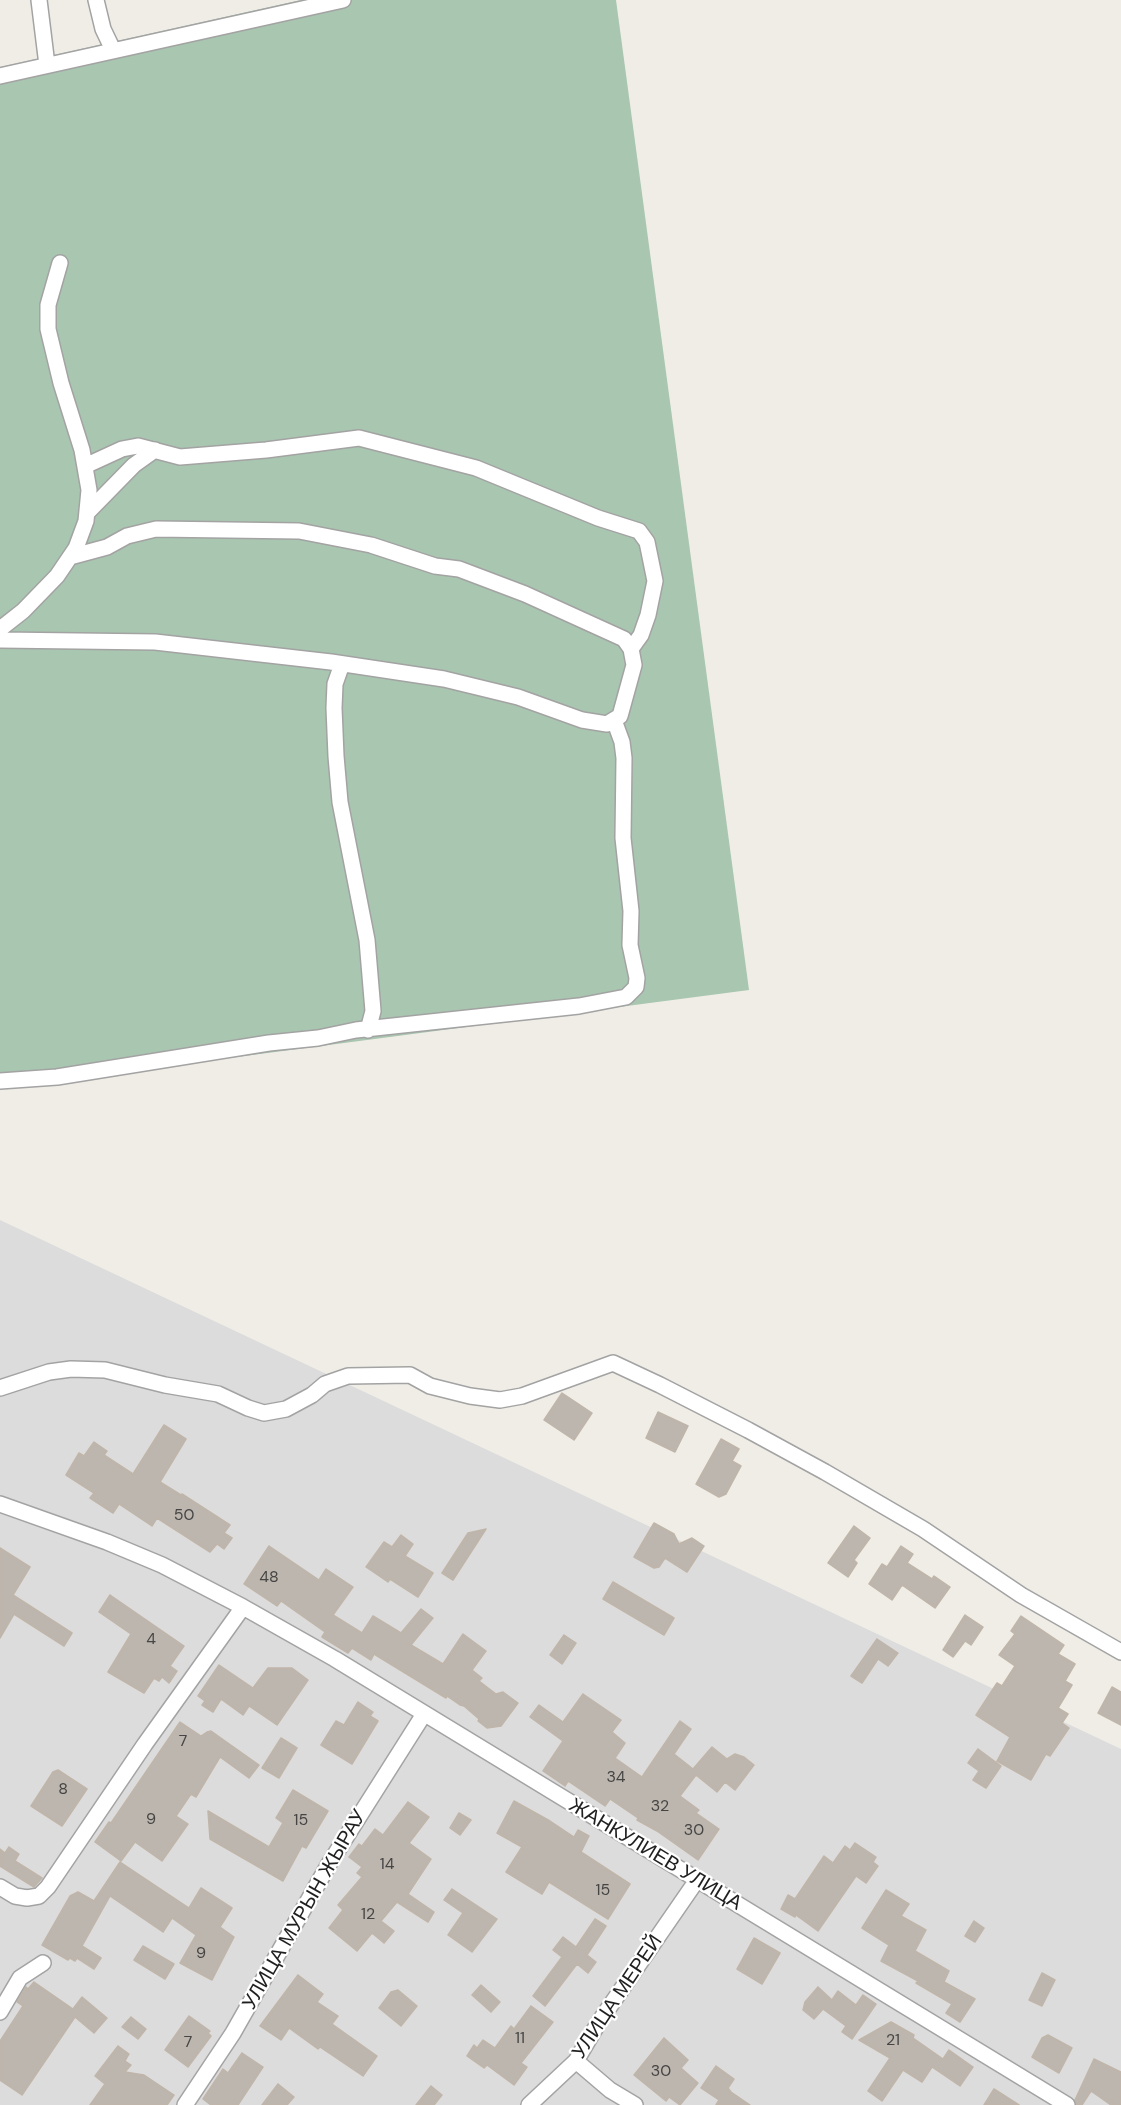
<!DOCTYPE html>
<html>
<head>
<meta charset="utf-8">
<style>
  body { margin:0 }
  canvas { display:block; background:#efede6 }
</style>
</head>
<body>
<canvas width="1121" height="2105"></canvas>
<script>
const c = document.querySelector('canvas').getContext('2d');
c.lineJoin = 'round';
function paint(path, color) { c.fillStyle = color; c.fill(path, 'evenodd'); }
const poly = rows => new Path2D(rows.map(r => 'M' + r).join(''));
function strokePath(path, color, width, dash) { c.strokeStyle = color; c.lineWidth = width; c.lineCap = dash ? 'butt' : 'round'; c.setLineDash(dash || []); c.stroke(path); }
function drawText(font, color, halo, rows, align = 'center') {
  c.font = font + ' "DM Sans",sans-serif'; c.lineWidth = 4.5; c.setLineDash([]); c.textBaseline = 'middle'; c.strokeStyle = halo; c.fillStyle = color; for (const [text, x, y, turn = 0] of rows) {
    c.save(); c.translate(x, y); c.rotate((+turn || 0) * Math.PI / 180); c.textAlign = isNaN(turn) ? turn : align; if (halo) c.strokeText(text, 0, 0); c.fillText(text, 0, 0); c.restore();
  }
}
const residential = poly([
  [0,1220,1121,1749,1121,2105,0,2105]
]);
const cemetery = poly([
  [301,0,616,0,749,990,0,1088,0,67]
]);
const building = poly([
  [562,1393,592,1413,574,1440,544,1420,562,1393],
  [658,1412,688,1426,675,1452,646,1438,658,1412],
  [164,1425,186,1439,160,1482,181,1495,182,1494,230,1525,224,1533,232,1538,224,1549,217,1544,210,1552,157,1518,152,1526,119,1504,113,1513,90,1498,94,1493,66,1475,79,1453,84,1456,94,1442,107,1451,104,1455,133,1474,164,1425],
  [721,1439,739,1449,732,1461,741,1466,726,1494,719,1497,696,1484,721,1439],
  [654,1523,674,1534,679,1544,692,1538,704,1546,687,1572,665,1558,659,1567,654,1568,634,1557,654,1523],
  [854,1526,870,1538,854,1560,857,1563,848,1577,828,1563,854,1526],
  [486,1529,453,1580,442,1573,468,1533,486,1529],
  [401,1535,413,1544,405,1556,433,1573,418,1597,390,1579,388,1582,366,1567,384,1542,392,1547,401,1535],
  [269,1546,319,1580,326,1569,353,1587,333,1615,362,1633,373,1616,401,1633,421,1609,433,1618,411,1645,443,1664,463,1634,486,1651,472,1670,482,1678,479,1681,496,1694,503,1692,518,1703,501,1726,487,1728,478,1721,479,1719,464,1706,460,1705,447,1696,446,1698,374,1654,371,1660,352,1648,348,1653,322,1637,325,1632,281,1601,277,1606,244,1584,269,1546],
  [901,1546,913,1554,907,1563,932,1579,934,1576,950,1587,935,1608,902,1585,892,1600,869,1584,882,1564,887,1567,901,1546],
  [0,1548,30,1567,13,1595,72,1633,64,1646,14,1614,0,1638,0,1548],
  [613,1582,674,1618,664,1635,603,1599,613,1582],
  [110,1595,184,1646,170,1666,177,1671,169,1683,162,1677,159,1681,154,1678,144,1693,108,1672,131,1634,99,1612,110,1595],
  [965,1615,983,1627,971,1645,965,1641,953,1657,943,1650,965,1615],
  [1021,1616,1064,1645,1058,1654,1075,1664,1065,1681,1072,1685,1058,1708,1068,1714,1062,1723,1069,1728,1050,1756,1046,1754,1031,1780,997,1761,1010,1737,976,1715,997,1683,1002,1686,1015,1666,999,1655,1015,1634,1011,1631,1021,1616],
  [564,1635,576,1643,562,1664,550,1655,564,1635],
  [877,1639,898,1653,888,1666,878,1659,862,1683,851,1676,877,1639],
  [219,1665,253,1688,268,1668,292,1668,308,1680,277,1725,249,1706,243,1715,221,1699,213,1712,202,1705,205,1701,198,1696,219,1665],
  [1112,1687,1121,1692,1121,1725,1098,1713,1112,1687],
  [583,1694,621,1720,612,1732,625,1743,615,1758,642,1777,680,1721,691,1729,674,1754,693,1769,712,1747,727,1759,735,1754,744,1757,754,1765,735,1790,725,1782,717,1792,696,1775,680,1796,699,1810,696,1813,719,1829,698,1860,657,1831,637,1820,638,1818,610,1799,605,1806,568,1781,565,1786,543,1771,563,1741,530,1717,539,1705,563,1722,583,1694],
  [358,1702,373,1712,370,1716,378,1721,352,1764,321,1745,336,1721,344,1725,358,1702],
  [180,1722,201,1736,207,1732,211,1731,259,1765,249,1778,220,1757,196,1797,191,1794,176,1816,188,1824,162,1861,135,1842,121,1861,95,1842,109,1822,111,1823,180,1722],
  [281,1738,297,1748,279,1778,262,1768,281,1738],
  [978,1749,1001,1766,986,1788,973,1780,979,1771,968,1763,978,1749],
  [58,1770,87,1789,62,1826,31,1806,53,1772,58,1770],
  [293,1790,328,1811,306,1848,302,1846,283,1881,210,1839,208,1811,269,1847,283,1823,276,1818,293,1790],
  [514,1801,550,1821,574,1837,578,1830,589,1836,581,1852,630,1884,608,1919,549,1882,542,1894,506,1872,522,1847,497,1833,514,1801],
  [408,1802,429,1817,409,1843,431,1859,408,1894,434,1912,428,1922,397,1902,381,1921,394,1931,384,1943,372,1933,357,1951,329,1928,343,1910,338,1905,362,1877,357,1873,362,1867,349,1857,359,1844,362,1846,375,1829,383,1835,408,1802],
  [459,1813,471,1820,460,1835,450,1828,459,1813],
  [855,1843,876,1857,873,1862,878,1866,866,1883,856,1876,818,1931,796,1915,795,1917,781,1909,788,1895,795,1899,824,1856,833,1863,845,1846,850,1850,855,1843],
  [9,1847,19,1854,15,1861,42,1878,34,1887,0,1866,0,1849,5,1853,9,1847],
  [120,1862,189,1908,201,1888,232,1908,220,1927,234,1937,212,1980,180,1963,196,1935,172,1918,163,1932,110,1896,82,1946,101,1958,94,1969,77,1958,75,1961,70,1958,68,1960,42,1945,70,1896,78,1892,94,1901,120,1862],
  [452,1889,497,1919,472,1952,448,1935,463,1913,444,1900,452,1889],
  [886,1890,909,1904,901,1916,926,1930,915,1951,949,1971,944,1982,975,1999,960,2022,946,2013,952,2004,916,1983,918,1981,881,1961,889,1945,862,1928,886,1890],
  [595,1919,606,1926,587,1955,596,1962,588,1973,577,1964,545,2006,533,1996,562,1957,553,1950,563,1937,576,1947,595,1919],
  [974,1921,984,1928,975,1942,965,1936,974,1921],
  [754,1938,780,1953,762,1984,737,1969,754,1938],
  [143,1946,174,1964,165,1979,134,1960,143,1946],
  [1042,1973,1055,1980,1042,2006,1029,2000,1042,1973],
  [298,1975,323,1994,317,2002,338,2016,332,2024,377,2056,363,2076,320,2047,318,2049,289,2028,281,2040,260,2026,298,1975],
  [34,1982,73,2009,82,1997,107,2018,94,2033,75,2017,22,2095,0,2080,0,2041,23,2006,17,2002,26,1987,28,1989,34,1982],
  [481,1985,500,2002,491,2012,472,1995,481,1985],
  [818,1987,832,2000,838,1991,856,2005,863,1995,876,2004,852,2039,842,2032,846,2026,823,2009,814,2019,803,2010,805,2002,818,1987],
  [398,1990,417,2006,401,2026,379,2008,391,1992,398,1990],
  [531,2006,553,2022,521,2063,527,2067,514,2085,487,2065,484,2068,467,2056,474,2045,477,2048,483,2040,495,2048,511,2026,514,2029,531,2006],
  [189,2016,210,2031,208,2033,211,2036,188,2067,165,2050,189,2016],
  [131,2017,146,2029,138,2039,122,2027,131,2017],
  [891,2022,914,2035,913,2038,943,2059,949,2050,973,2067,960,2086,932,2067,922,2082,903,2070,882,2101,868,2091,890,2058,859,2040,891,2022],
  [1048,2035,1072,2048,1059,2073,1032,2057,1042,2038,1048,2035],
  [664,2038,688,2060,681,2068,698,2083,680,2105,669,2097,666,2101,634,2075,664,2038],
  [118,2046,129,2054,125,2061,131,2065,125,2072,144,2075,174,2095,167,2105,90,2105,105,2084,95,2076,118,2046],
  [242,2053,263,2067,238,2105,211,2105,203,2099,223,2069,228,2073,242,2053],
  [1094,2059,1121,2072,1121,2105,1111,2105,1091,2091,1082,2105,1077,2105,1075,2100,1094,2059],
  [716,2066,734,2079,728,2088,731,2092,750,2105,716,2105,719,2100,701,2088,716,2066],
  [278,2084,294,2097,287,2105,262,2105,278,2084],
  [431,2086,442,2095,434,2105,416,2105,431,2086],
  [994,2089,1019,2105,984,2105,994,2089]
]);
const minor = poly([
  [39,0,47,65],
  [96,0,103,29,113,50],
  [0,76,343,0],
  [85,466,122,449,138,446,180,457,266,450,359,438,476,468,598,518,639,531,647,542,655,581,648,615,641,635,631,649],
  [87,513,134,465,155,450],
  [0,629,23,611,57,576,76,548,86,521,89,490,82,450,61,383,48,329,48,305,60,263],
  [0,640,155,642,331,662,444,679,518,697,582,720,607,724,620,716,634,665,631,649,624,639,525,594,459,569,435,566,371,545,299,531,156,529,127,536,107,547,70,557],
  [342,664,335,684,334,708,336,756,340,802,367,940,373,1011,368,1030],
  [0,1081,57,1077,269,1043,318,1038,356,1030,579,1006,626,997,636,987,637,978,630,945,631,911,623,838,624,758,622,742,614,720],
  [0,1388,49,1372,71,1369,105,1370,165,1385,218,1394,248,1408,264,1413,286,1409,312,1395,325,1384,348,1376,410,1375,430,1386,470,1396,500,1400,522,1396,613,1363,660,1385,748,1430,825,1472,923,1529,1021,1595,1121,1652],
  [0,1504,107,1542,162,1565,243,1607,335,1659,1067,2105],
  [0,1887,15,1896,27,1898,39,1896,48,1887,145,1744,243,1607],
  [0,2012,20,1978,43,1963],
  [576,2061,610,2090,635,2105],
  [185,2105,233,2033,329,1864,424,1714],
  [529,2105,576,2061,599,2022,697,1880]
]);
const numberNames = [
  ["50",184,1516],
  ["48",269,1578],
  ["4",151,1640],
  ["7",183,1742],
  ["34",616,1778],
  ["8",63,1790],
  ["32",660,1807],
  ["9",151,1820],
  ["15",301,1821],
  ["30",694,1831],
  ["14",387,1865],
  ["15",603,1891],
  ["12",368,1915],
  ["9",201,1954],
  ["11",520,2039],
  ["21",893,2041],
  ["7",188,2043],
  ["30",661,2072]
];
const streetNames = [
  ["ЖАНКУЛИЕВ УЛИЦА",655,1855,31],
  ["УЛИЦА МУРЫН ЖЫРАУ",305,1910,-60],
  ["УЛИЦА МЕРЕЙ",618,1997,-56]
];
paint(residential, '#dddcdc');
paint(cemetery, '#a9c6b0');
paint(building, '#bcb6af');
strokePath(building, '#c0b5a9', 1.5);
strokePath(minor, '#a3a3a3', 18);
strokePath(minor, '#fff', 15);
drawText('16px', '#464543', null, numberNames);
drawText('20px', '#1f1f1f', '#fff', streetNames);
</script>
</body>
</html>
